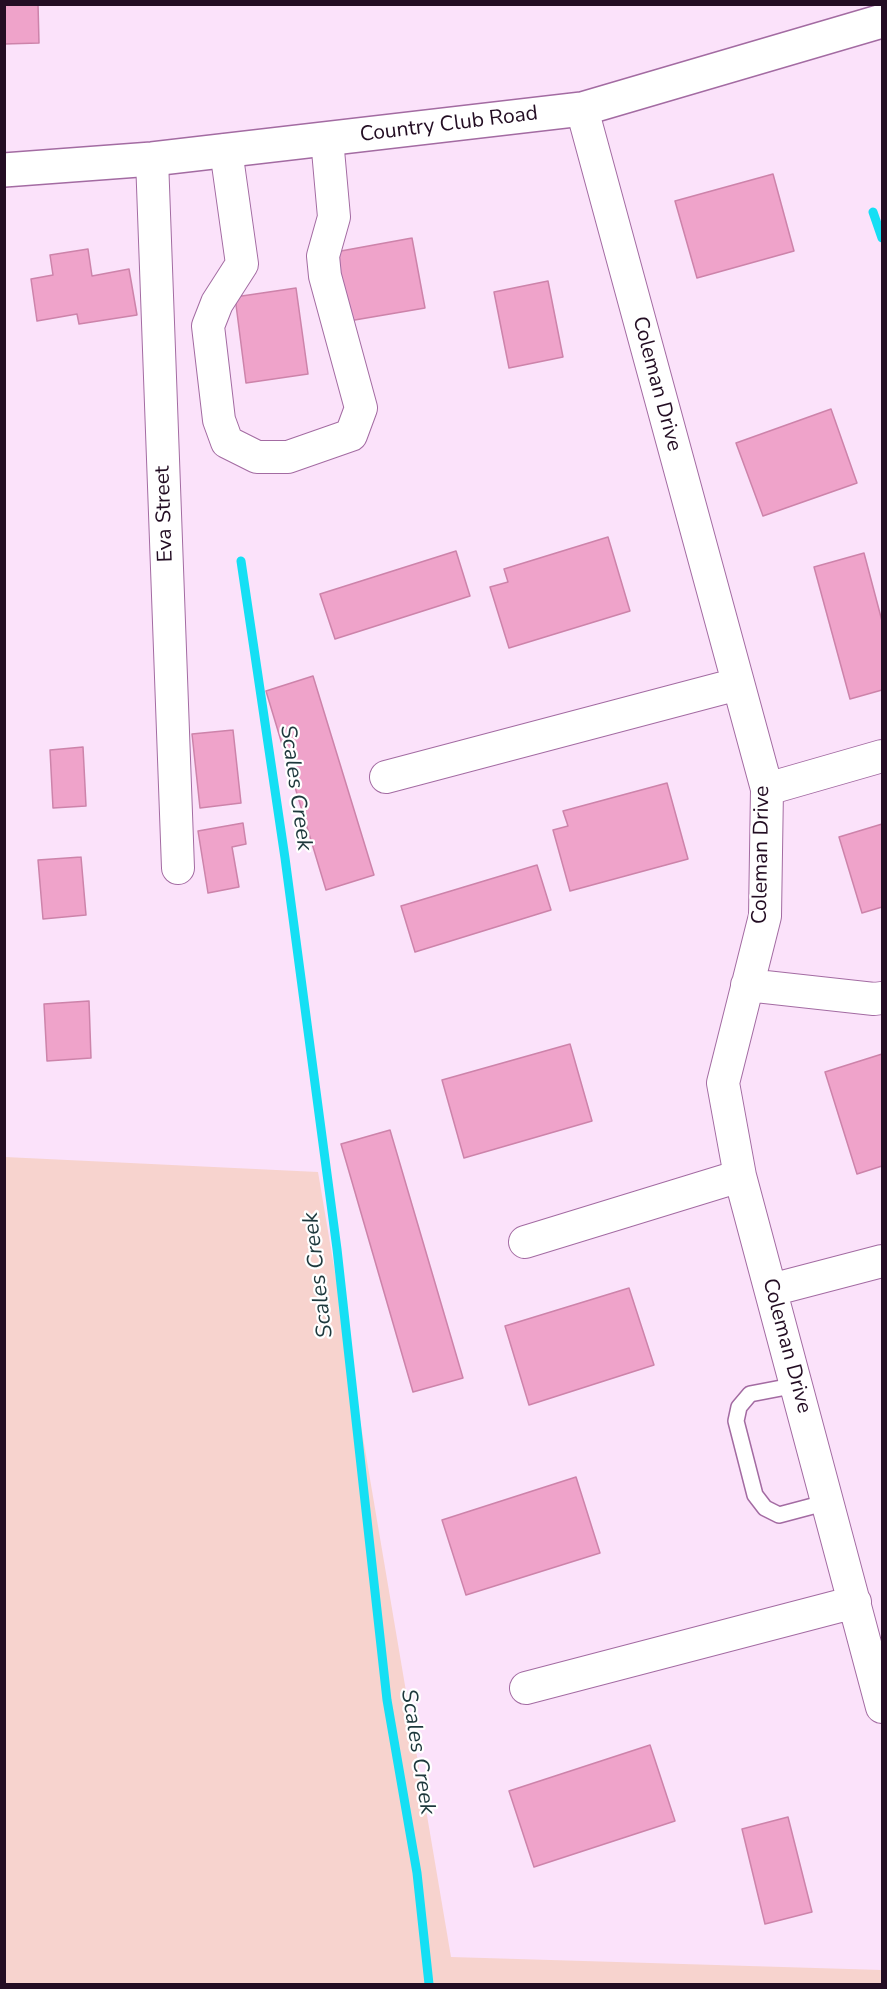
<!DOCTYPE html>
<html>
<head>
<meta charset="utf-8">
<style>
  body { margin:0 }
  #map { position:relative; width:887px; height:1989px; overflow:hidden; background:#fbe2fa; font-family:"Nunito Sans",sans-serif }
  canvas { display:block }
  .frame { position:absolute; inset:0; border:6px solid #230d23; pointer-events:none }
</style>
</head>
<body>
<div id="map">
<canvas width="887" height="1989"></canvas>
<div class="frame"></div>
</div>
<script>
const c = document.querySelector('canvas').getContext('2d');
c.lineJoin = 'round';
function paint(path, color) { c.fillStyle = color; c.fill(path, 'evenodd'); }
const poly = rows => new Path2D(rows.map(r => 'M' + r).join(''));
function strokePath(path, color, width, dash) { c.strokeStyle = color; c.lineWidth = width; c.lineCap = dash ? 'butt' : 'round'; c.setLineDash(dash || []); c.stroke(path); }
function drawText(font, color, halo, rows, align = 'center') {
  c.font = font + ' "Nunito Sans",sans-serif'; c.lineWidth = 4.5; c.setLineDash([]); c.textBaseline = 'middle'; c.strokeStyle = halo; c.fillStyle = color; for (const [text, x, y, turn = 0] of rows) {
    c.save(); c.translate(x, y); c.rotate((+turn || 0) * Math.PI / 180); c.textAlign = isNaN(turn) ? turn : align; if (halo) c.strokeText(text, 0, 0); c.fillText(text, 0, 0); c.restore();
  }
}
const green = poly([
  [5,1157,318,1172,451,1957,882,1970,882,1984,5,1984]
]);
const stream = poly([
  [873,212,882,238],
  [241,561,285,858,337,1249,387,1700,417,1873,429,1984]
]);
const building = poly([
  [4,4,38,4,39,43,4,44,4,4],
  [773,174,794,251,697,278,675,201,773,174],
  [412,238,425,308,343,322,330,253,412,238],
  [88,249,92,276,129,269,137,315,79,324,77,314,37,321,31,279,53,275,50,255,88,249],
  [548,281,563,357,509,368,494,292,548,281],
  [296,288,308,374,246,383,235,297,296,288],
  [831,409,857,483,763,516,736,443,831,409],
  [608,537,630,611,509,648,490,587,508,582,504,569,608,537],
  [456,551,470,596,335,639,320,594,456,551],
  [864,553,882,621,882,690,850,699,814,567,864,553],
  [313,676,374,875,326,890,266,691,313,676],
  [233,730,241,803,200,808,192,734,233,730],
  [83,747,86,806,53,808,50,750,83,747],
  [667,783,688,859,570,891,553,830,568,826,563,811,667,783],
  [243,823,246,844,232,847,239,887,208,893,198,831,243,823],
  [882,824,882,907,862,913,839,837,882,824],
  [81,857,86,915,43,919,38,860,81,857],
  [537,865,551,910,415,952,401,906,537,865],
  [89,1001,91,1058,47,1061,44,1004,89,1001],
  [570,1044,592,1121,464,1158,442,1080,570,1044],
  [882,1054,882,1166,857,1174,825,1072,882,1054],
  [390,1130,463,1378,413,1392,341,1144,390,1130],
  [629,1288,654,1365,529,1405,505,1326,629,1288],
  [576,1477,600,1553,466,1595,442,1520,576,1477],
  [650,1745,675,1821,534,1867,509,1791,650,1745],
  [788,1817,812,1912,765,1924,742,1829,788,1817]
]);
const lane = poly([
  [797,1385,750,1394,739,1407,736,1421,755,1495,765,1508,779,1515,828,1502]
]);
const street = poly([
  [582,109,767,789,765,916,723,1083,740,1176,882,1707],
  [226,150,242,264,217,303,208,326,219,420,227,442,257,457,288,457,351,435,361,408,325,276,323,256,334,217,327,139],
  [152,159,178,868],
  [386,777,738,684],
  [767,789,882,756],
  [747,985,874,999,882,998],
  [525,1242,740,1176],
  [771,1290,882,1261],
  [526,1688,855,1602]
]);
const secondary = poly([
  [4,170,152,159,582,109,882,21]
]);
const streetNames = [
  ["Country Club Road",449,125,-7],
  ["Coleman Drive",656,384,75],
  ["Eva Street",165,514,-92],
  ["Coleman Drive",762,855,-89],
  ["Coleman Drive",786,1346,75]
];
const waterNames = [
  ["Scales Creek",295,788,82],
  ["Scales Creek",319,1275,-97],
  ["Scales Creek",417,1752,81]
];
paint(green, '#f7d3ce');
strokePath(stream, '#15dff4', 9);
paint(building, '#efa3ca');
strokePath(building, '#cd83aa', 1.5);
strokePath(lane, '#a36ba2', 18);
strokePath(street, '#a36ba2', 34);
strokePath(secondary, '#a36ba2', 36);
strokePath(lane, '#fff', 15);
strokePath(street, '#fff', 32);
strokePath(secondary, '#fff', 33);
drawText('21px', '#230d23', '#fff', streetNames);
drawText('italic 22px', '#1d383c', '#fff', waterNames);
</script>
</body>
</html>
